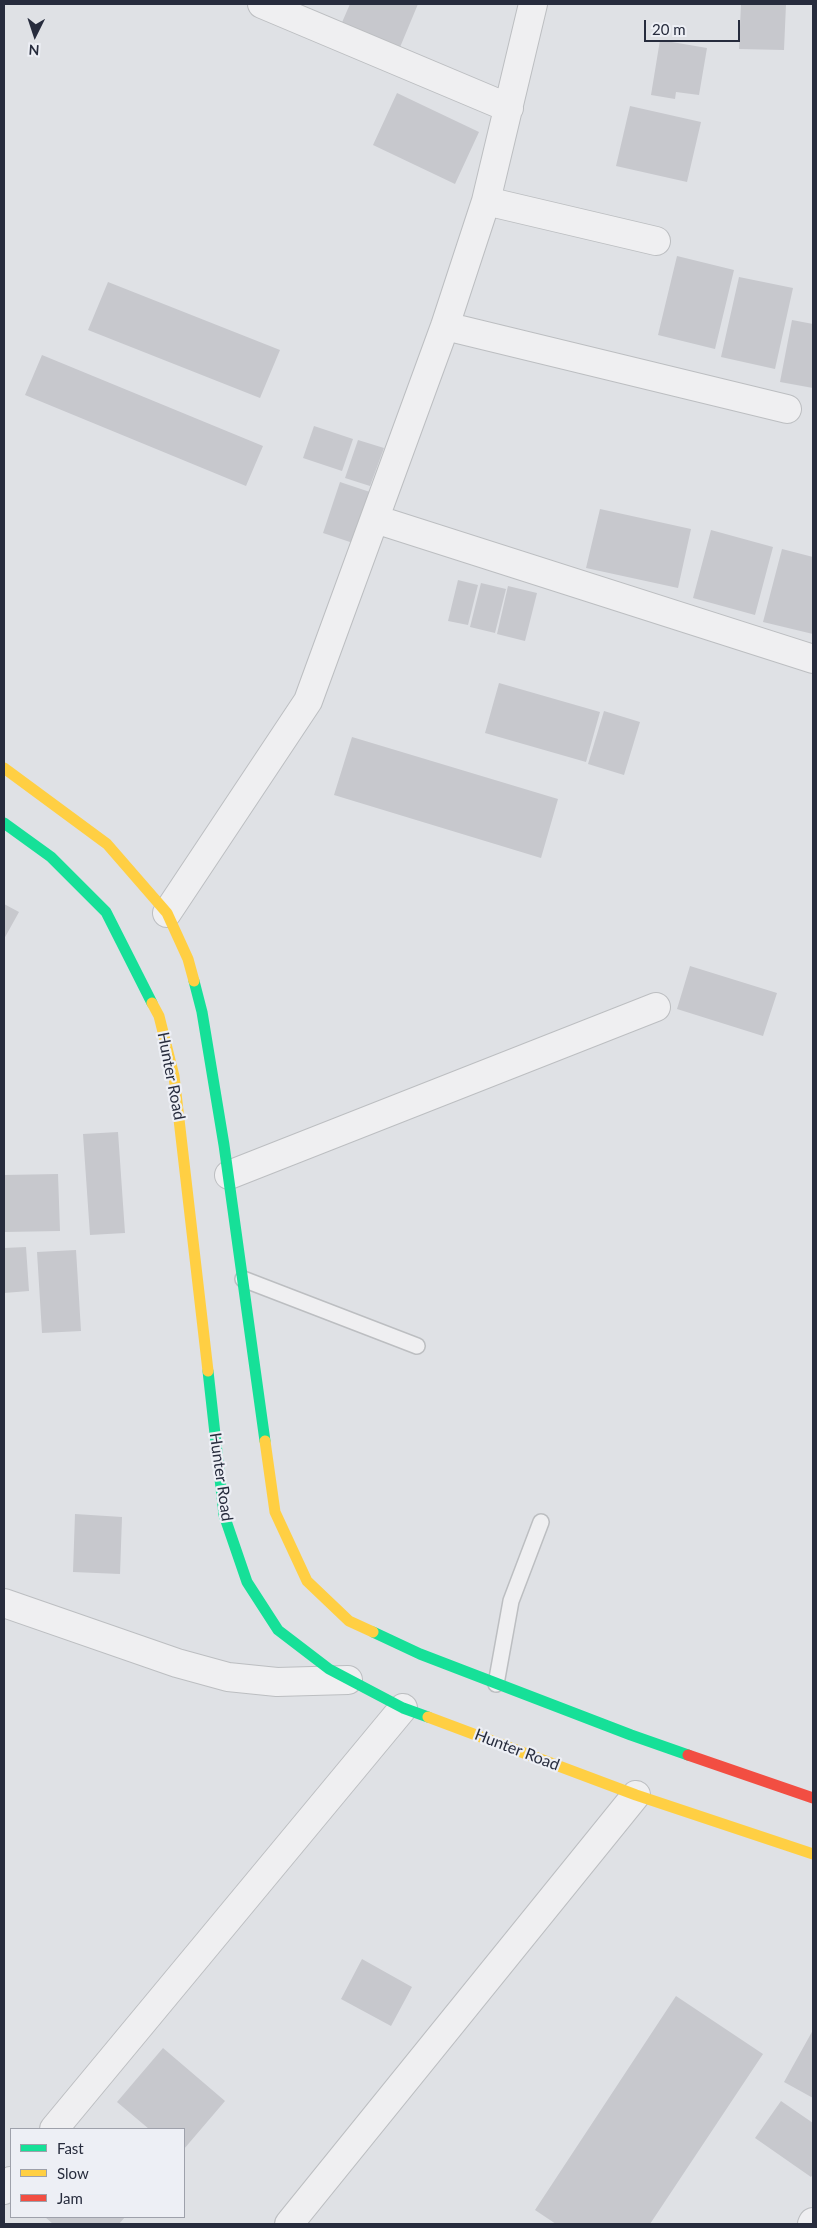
<!DOCTYPE html>
<html>
<head>
<meta charset="utf-8">
<style>
  body { margin:0 }
  #map { position:relative; width:817px; height:2228px; overflow:hidden; background:#dfe1e5; font-family:Lato,sans-serif }
  canvas { display:block }
  .frame { position:absolute; inset:0; border:5px solid #272c3d; pointer-events:none }
  .legend { position:absolute; left:10px; top:2128px; width:175px; height:90px; box-sizing:border-box; background:#edeff5; border:1px solid #9ea1ab; margin:0; padding:6px 9px; list-style:none; font-size:15px; color:#272c3d }
  .legend li { display:flex; align-items:center; gap:10px; height:25px }
  .legend b { width:25px; border:1px solid #9ea1ab }
  .north { position:absolute; left:10px; top:10px; width:50px; height:50px; -webkit-text-stroke:4px #edeff5; paint-order:stroke; rotate:184deg; font-size:14px; font-weight:700; line-height:20px; text-align:center; color:#272c3d }
  .north::after { content:''; display:block; margin:auto; width:18px; height:22px; background:#272c3d; clip-path:polygon(50% 0,100% 100%,50% 72%,0 100%) }
  .scale { position:absolute; left:644px; top:20px; width:96px; height:22px; box-sizing:border-box; border:2px solid #272c3d; border-top:0; padding-left:6px; font-size:15px; line-height:18px; white-space:nowrap; color:#272c3d; -webkit-text-stroke:4px #edeff5; paint-order:stroke }
</style>
</head>
<body>
<div id="map">
<canvas width="817" height="2228"></canvas>
<div class="frame"></div>
<ul class="legend">
<li><b style="height:6px;background:#16e098"></b>Fast</li>
<li><b style="height:6px;background:#ffcf43"></b>Slow</li>
<li><b style="height:6px;background:#f24e42"></b>Jam</li>
</ul>
<div class="north">N</div>
<div class="scale">20 m</div>
</div>
<script>
const c = document.querySelector('canvas').getContext('2d');
c.lineJoin = 'round';
function paint(path, color) { c.fillStyle = color; c.fill(path, 'evenodd'); }
const poly = rows => new Path2D(rows.map(r => 'M' + r).join(''));
function strokePath(path, color, width, dash) { c.strokeStyle = color; c.lineWidth = width; c.lineCap = dash ? 'butt' : 'round'; c.setLineDash(dash || []); c.stroke(path); }
function drawText(font, color, halo, rows, align = 'center') {
  c.font = font + ' Lato,sans-serif'; c.lineWidth = 4.5; c.setLineDash([]); c.textBaseline = 'middle'; c.strokeStyle = halo; c.fillStyle = color; for (const [text, x, y, turn = 0] of rows) {
    c.save(); c.translate(x, y); c.rotate((+turn || 0) * Math.PI / 180); c.textAlign = isNaN(turn) ? turn : align; if (halo) c.strokeText(text, 0, 0); c.fillText(text, 0, 0); c.restore();
  }
}
const building = poly([
  [350,4,418,4,398,52,340,27],
  [741,4,786,4,784,50,739,49],
  [660,40,707,48,699,95,676,92,675,99,651,95],
  [397,93,479,132,455,184,373,145],
  [630,106,701,122,687,182,616,166],
  [677,256,734,270,715,349,658,335],
  [739,277,793,288,775,369,721,357],
  [108,282,280,350,260,398,88,330],
  [792,320,813,324,813,388,780,382],
  [42,355,263,446,246,486,25,395],
  [314,426,353,439,342,471,303,458],
  [358,440,384,448,370,486,345,478],
  [340,482,370,492,353,543,323,533],
  [600,509,691,529,678,588,586,568],
  [711,530,773,547,755,615,693,598],
  [782,549,813,557,813,634,763,622],
  [458,580,478,585,468,625,448,621],
  [481,583,506,589,495,633,470,627],
  [508,586,537,593,525,641,497,634],
  [499,683,600,712,586,762,485,733],
  [604,711,640,722,624,775,588,764],
  [352,737,558,799,541,858,334,795],
  [4,904,19,912,4,939],
  [690,966,777,993,763,1036,677,1009],
  [118,1132,125,1233,90,1235,83,1134],
  [58,1174,60,1231,4,1232,4,1175],
  [26,1247,29,1291,4,1293,4,1248],
  [76,1250,81,1331,42,1333,37,1252],
  [75,1514,122,1517,120,1574,73,1572],
  [362,1959,412,1987,391,2026,341,1999],
  [676,1996,763,2054,650,2224,556,2224,535,2210],
  [813,2030,813,2098,784,2082],
  [163,2048,225,2101,184,2149,184,2129,149,2129,117,2102],
  [781,2101,813,2123,813,2174,811,2177,755,2138],
  [45,2217,125,2217,119,2224,53,2224]
]);
const lane = poly([
  [243,1279,417,1346],
  [496,1684,511,1601,541,1522]
]);
const street = poly([
  [262,4,509,108],
  [486,201,656,241],
  [445,326,787,409],
  [375,519,813,659],
  [167,913,308,701,445,326,486,201,533,4],
  [229,1175,656,1007],
  [4,1603,177,1663,228,1677,277,1682,348,1680],
  [54,2129,403,1708],
  [4,2190,11,2181],
  [289,2224,636,1795],
  [812,2224,813,2222]
]);
const fast = poly([
  [4,823,51,857,106,912,152,1003],
  [194,981,202,1012,224,1145,265,1441],
  [208,1371,224,1515,247,1582,278,1630,329,1669,403,1708,428,1717],
  [373,1632,420,1654,631,1735,688,1755]
]);
const slow = poly([
  [4,768,107,844,167,913,188,959,194,981],
  [152,1003,159,1016,174,1076,208,1371],
  [265,1441,275,1512,307,1581,349,1621,373,1632],
  [428,1717,636,1795,813,1854]
]);
const jam = poly([
  [688,1755,813,1798]
]);
const streetNames = [
  ["Hunter Road",171,1076,79],
  ["Hunter Road",221,1477,82],
  ["Hunter Road",517,1750,21]
];
paint(building, '#c7c8cd');
strokePath(lane, '#bcbec1', 18);
strokePath(street, '#bcbec1', 30);
strokePath(lane, '#efeff1', 15);
strokePath(street, '#efeff1', 28);
strokePath(fast, '#16e098', 11);
strokePath(slow, '#ffcf43', 11);
strokePath(jam, '#f24e42', 11);
drawText('16px', '#272c3d', '#edeff5', streetNames);
</script>
</body>
</html>
